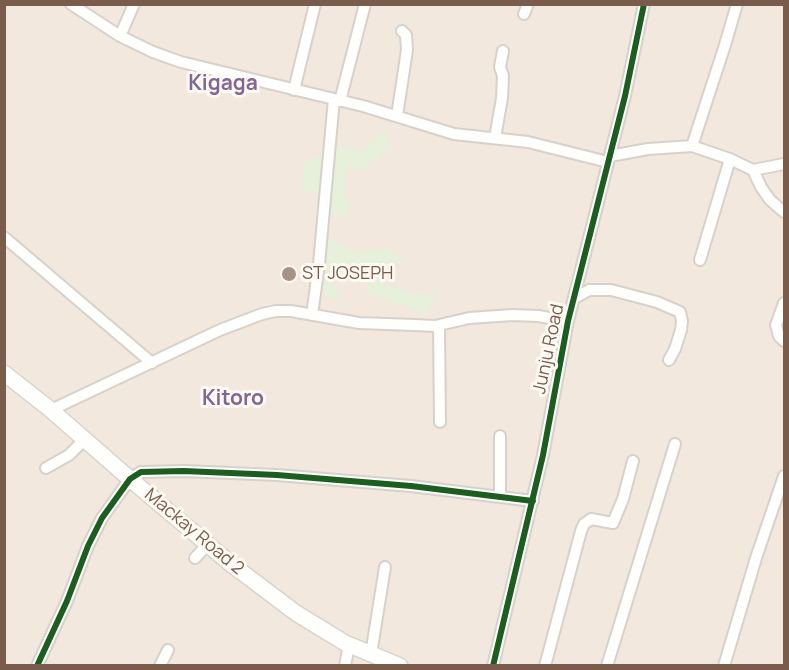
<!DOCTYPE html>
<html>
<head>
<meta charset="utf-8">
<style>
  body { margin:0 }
  #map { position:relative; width:789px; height:670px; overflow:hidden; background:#f9f5f0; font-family:Manrope,sans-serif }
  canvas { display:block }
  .frame { position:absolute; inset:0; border:6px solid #7a5c4d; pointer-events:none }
</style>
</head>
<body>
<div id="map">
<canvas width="789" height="670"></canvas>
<div class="frame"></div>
</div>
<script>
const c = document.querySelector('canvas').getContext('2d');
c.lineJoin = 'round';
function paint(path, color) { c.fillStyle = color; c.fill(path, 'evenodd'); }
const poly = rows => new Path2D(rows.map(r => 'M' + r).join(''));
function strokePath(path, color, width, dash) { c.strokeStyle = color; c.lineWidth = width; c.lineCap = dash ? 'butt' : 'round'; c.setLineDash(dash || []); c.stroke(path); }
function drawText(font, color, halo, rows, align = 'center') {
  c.font = font + ' Manrope,sans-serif'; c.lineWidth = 6; c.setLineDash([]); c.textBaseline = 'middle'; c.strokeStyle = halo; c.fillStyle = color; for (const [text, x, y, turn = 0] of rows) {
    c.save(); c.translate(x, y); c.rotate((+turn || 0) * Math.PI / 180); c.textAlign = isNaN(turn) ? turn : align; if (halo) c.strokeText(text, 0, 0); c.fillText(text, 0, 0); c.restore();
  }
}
const residential = poly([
  [4,5,784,5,784,665,5,665]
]);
const green = poly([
  [385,131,392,145,363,172,351,166,344,174,346,188,343,194,352,206,345,217,330,216,332,192,326,178,320,192,302,190,304,163,341,145,361,152],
  [327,238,359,252,389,249,407,262,379,267,383,286,435,297,427,315,369,293,364,270,332,281,340,300,325,296]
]);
const street = poly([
  [71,4,120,36,153,52,181,62,363,106,454,134,528,142,608,162],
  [524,14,528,4],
  [120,36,134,4],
  [294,90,315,4],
  [340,101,365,4],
  [397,116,407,50,406,35,402,31],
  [495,138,502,98,503,76,500,67,503,51],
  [692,146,725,45,737,4],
  [610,156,648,149,692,146,730,159,753,170,784,164],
  [753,170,761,187,770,200,784,212],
  [4,237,152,363],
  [700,260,730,159],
  [575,298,589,290,611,290,657,302,680,312,682,321,681,330,675,349,669,360],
  [784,303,776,325,779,336,784,341],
  [312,315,319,264,334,99],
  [439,326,440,422],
  [51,410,220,330,262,314,276,311,291,311,359,323,414,325,435,326,469,318,513,315,538,316,568,321],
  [500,436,500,497],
  [46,468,69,455,85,439],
  [195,558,208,544],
  [371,654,385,567],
  [37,666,67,601,88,546,102,518,130,479,141,472,184,471,277,475,411,486,533,501],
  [160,666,168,650],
  [345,666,349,645],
  [493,666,543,455,568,321,625,96,644,4],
  [545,666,581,531,584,524,591,519,613,523,623,499,633,461],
  [607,666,675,444],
  [724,666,756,558,784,476]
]);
const secondary = poly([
  [4,373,51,410,130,479,231,564,296,613,345,643,400,666]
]);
const cycleway = poly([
  [37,666,67,601,88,546,102,518,130,479,141,472,184,471,277,475,411,486,533,501],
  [493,666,543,455,568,321,625,96,644,4]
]);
const markers = [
  [289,274,8,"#a69286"]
];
const poiNames = [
  ["ST JOSEPH",302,274]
];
const streetNames = [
  ["Junju Road",549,349,-78],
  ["Mackay Road 2",194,532,40]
];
const quarterNames = [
  ["Kigaga",223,84],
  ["Kitoro",233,399]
];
paint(residential, '#f2e8de');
paint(green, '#e7f0db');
strokePath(street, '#d7d1cb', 14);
strokePath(secondary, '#d9d2cb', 18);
strokePath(street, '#fefefd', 10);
strokePath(secondary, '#fefefd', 15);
strokePath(cycleway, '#1b5e20', 6);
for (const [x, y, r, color] of markers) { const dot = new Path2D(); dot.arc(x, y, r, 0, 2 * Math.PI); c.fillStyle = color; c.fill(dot); strokePath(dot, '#fffaf3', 2); }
drawText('18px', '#7a5c4d', '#fffaf3', poiNames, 'left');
drawText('18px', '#7a5c4d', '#fffaf3', streetNames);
drawText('bold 21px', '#846695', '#fffaf3', quarterNames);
</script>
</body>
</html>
